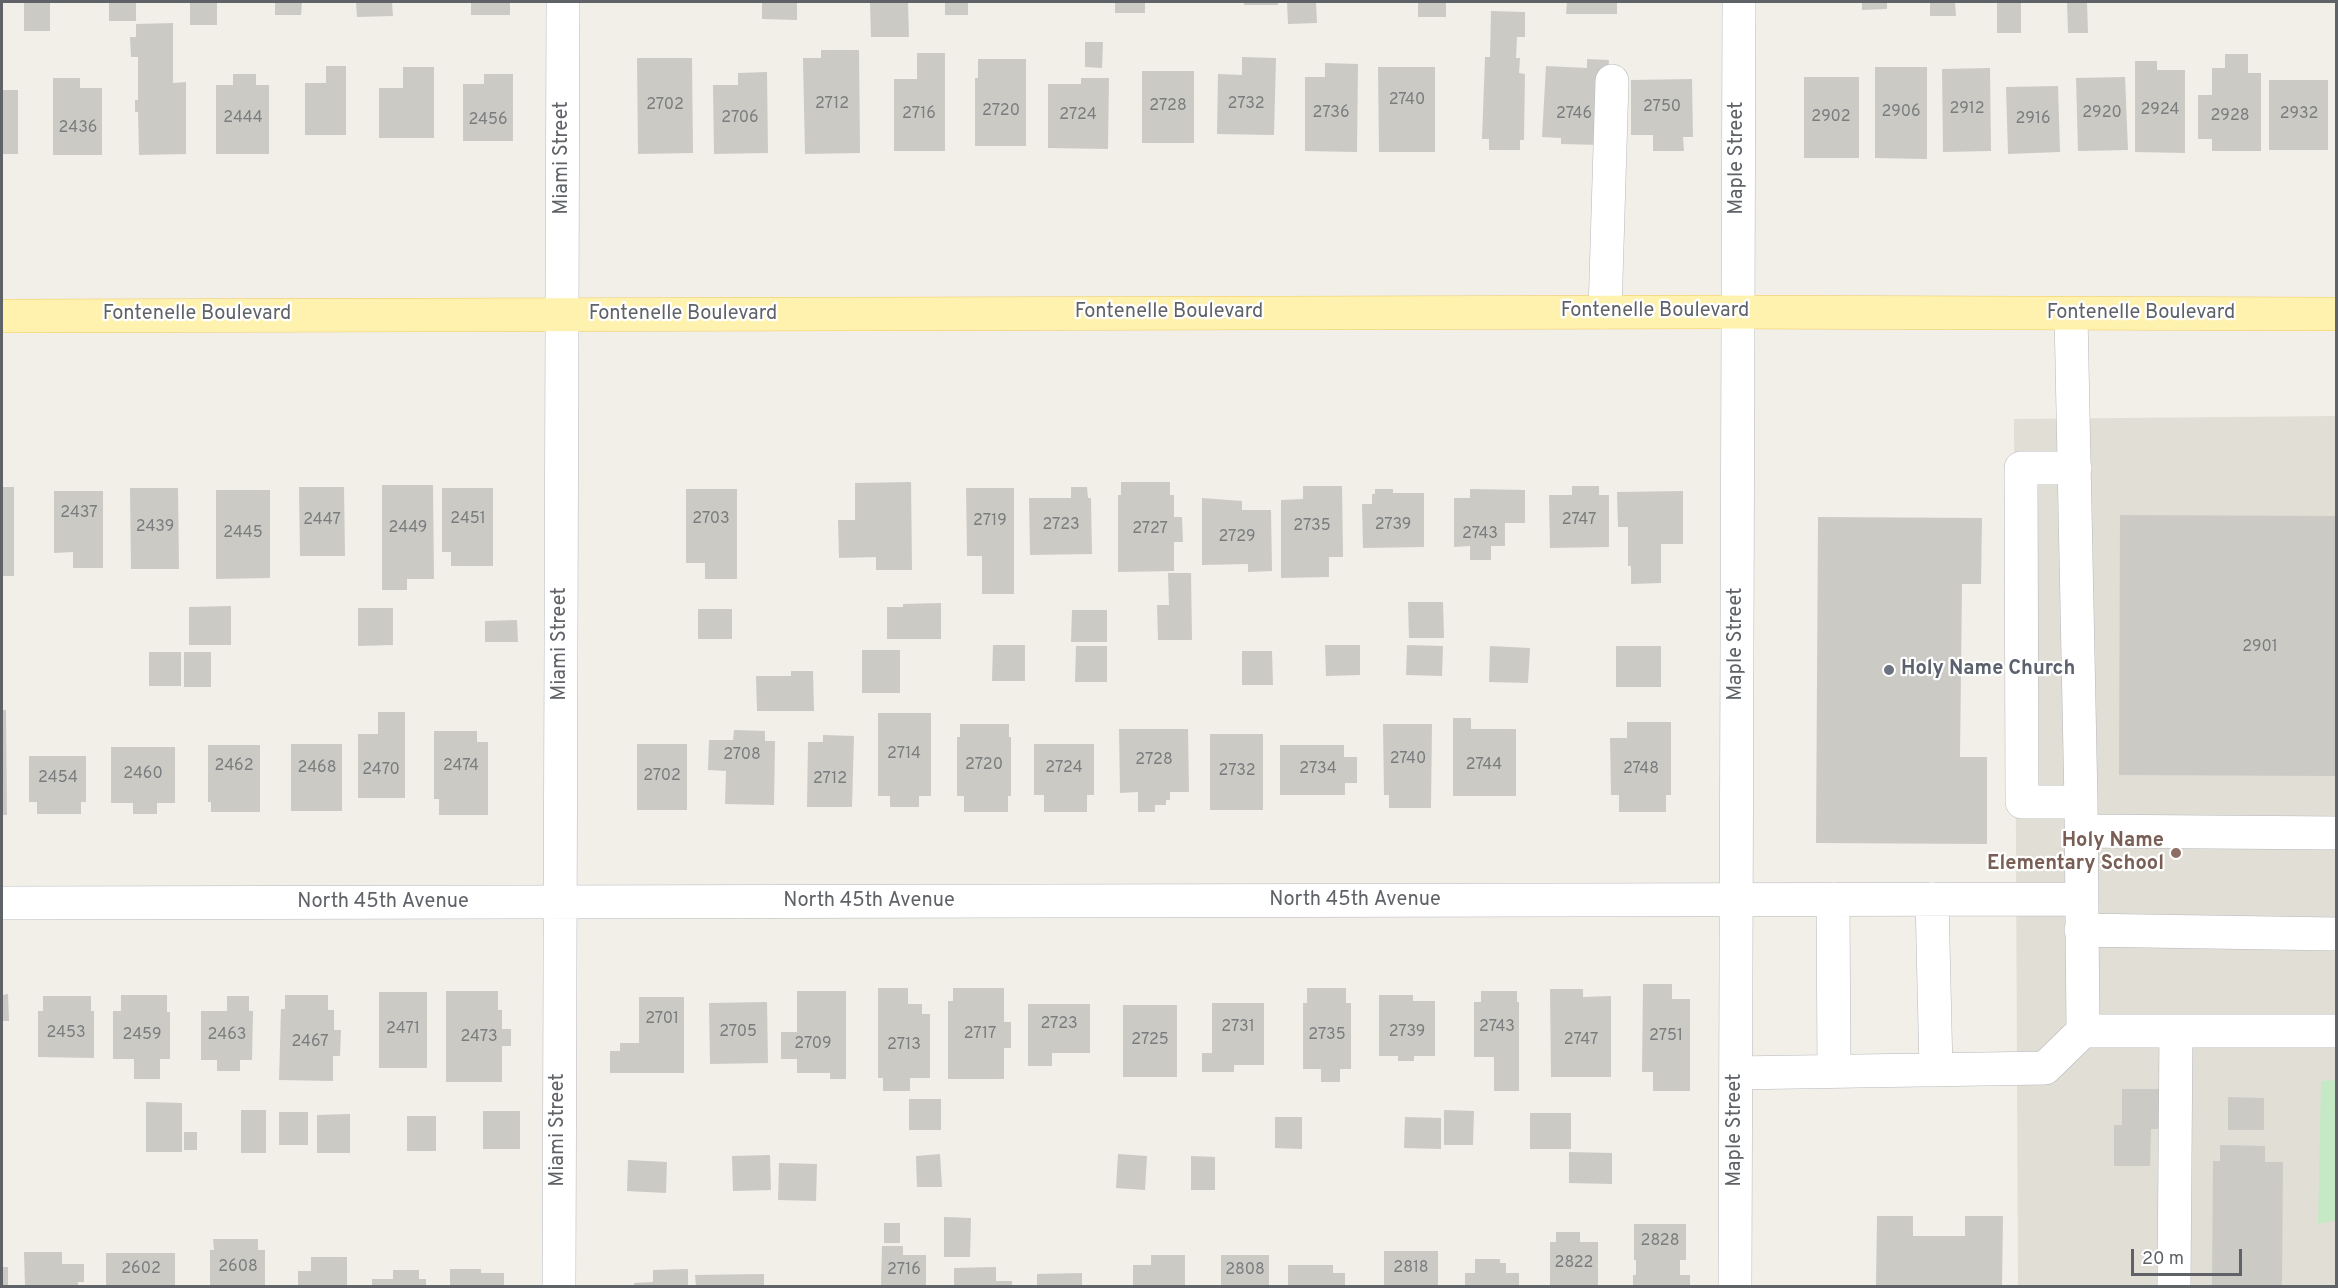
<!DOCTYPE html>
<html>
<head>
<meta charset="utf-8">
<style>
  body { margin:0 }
  #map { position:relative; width:2338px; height:1288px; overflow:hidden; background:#f1efe8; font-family:Overpass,sans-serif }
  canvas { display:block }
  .frame { position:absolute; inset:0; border:3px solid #5f6368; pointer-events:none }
  .scale { position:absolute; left:2131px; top:1249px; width:111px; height:27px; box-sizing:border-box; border:3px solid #5f6368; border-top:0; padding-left:8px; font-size:18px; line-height:21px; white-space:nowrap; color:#5f6368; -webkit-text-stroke:4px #fff; paint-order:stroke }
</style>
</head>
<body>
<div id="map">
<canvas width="2338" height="1288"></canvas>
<div class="frame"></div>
<div class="scale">20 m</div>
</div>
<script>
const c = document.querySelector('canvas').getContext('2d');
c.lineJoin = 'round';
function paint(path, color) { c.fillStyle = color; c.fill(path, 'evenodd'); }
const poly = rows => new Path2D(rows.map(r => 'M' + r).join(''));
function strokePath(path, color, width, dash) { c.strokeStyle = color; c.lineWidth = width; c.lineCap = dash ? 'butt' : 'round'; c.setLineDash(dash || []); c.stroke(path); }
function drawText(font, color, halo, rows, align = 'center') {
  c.font = font + ' Overpass,sans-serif'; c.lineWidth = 4.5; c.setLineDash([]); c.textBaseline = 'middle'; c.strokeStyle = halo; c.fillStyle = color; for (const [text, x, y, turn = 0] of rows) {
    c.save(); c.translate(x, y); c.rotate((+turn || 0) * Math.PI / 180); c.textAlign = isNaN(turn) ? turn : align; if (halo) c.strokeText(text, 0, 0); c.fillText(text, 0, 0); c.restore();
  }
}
const education = poly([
  [2336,416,2336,1286,2018,1286,2014,419]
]);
const green = poly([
  [2336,1080,2336,1220,2318,1224,2321,1081]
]);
const building = poly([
  [24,2,50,2,50,31,24,31],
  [109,2,136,2,136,21,109,21],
  [190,2,217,2,217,25,190,25],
  [275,2,302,2,301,15,275,15],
  [356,2,392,2,393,16,357,17],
  [471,2,510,2,510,15,471,15],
  [762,2,797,2,797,20,762,19],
  [870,2,908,2,909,37,871,37],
  [945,2,968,2,968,15,945,15],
  [1115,2,1145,2,1145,13,1115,13],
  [1244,2,1278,2,1278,5,1244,5],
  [1287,2,1316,2,1317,23,1288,24],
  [1418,2,1446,2,1446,17,1418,17],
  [1567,2,1617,2,1617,14,1566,14],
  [1862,2,1887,2,1887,9,1862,10],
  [1930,2,1955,2,1956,16,1930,16],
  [1997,2,2021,2,2021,33,1997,33],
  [2067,2,2087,2,2088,33,2068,33],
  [1491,11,1525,12,1525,37,1517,37,1516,58,1520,58,1519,73,1525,74,1524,140,1520,140,1520,150,1489,150,1489,139,1482,139,1485,57,1490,57],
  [173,23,173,83,186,82,186,154,139,155,138,112,135,112,135,100,138,100,138,57,131,57,130,37,136,37,136,24],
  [1085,42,1103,42,1102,68,1085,67],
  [821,50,859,50,860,153,805,154,803,58,821,58],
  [917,53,945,53,945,151,894,151,894,79,917,79],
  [2225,54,2248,54,2248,73,2261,73,2261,151,2212,151,2212,139,2198,139,2198,95,2212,95,2212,68,2225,68],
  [1242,57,1276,58,1274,135,1217,134,1218,74,1242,75],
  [637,58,692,58,693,153,638,154],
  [978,59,1026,59,1026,146,975,146,975,78,978,78],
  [1587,59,1609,60,1601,145,1561,144,1561,138,1542,137,1546,66,1587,68],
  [2135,61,2157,61,2157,70,2185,70,2185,153,2135,152],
  [1325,63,1358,64,1357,152,1305,151,1305,77,1325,77],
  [326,66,346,66,346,135,305,135,305,83,326,83],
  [403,67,434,67,434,138,379,138,379,88,403,88],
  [1378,67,1435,67,1435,152,1379,152],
  [1875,67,1927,67,1927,159,1875,158],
  [1990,68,1991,151,1943,152,1942,69],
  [1142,71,1194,71,1194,143,1142,143],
  [767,72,768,153,714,154,713,85,738,85,738,73],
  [233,74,256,74,256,85,269,85,269,154,216,154,216,85,233,85],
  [484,74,513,74,513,141,463,141,463,84,484,84],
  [1804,77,1859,77,1859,158,1804,158],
  [2125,77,2128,150,2078,151,2076,78],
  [53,78,80,78,80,88,102,88,102,155,53,155],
  [1081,78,1109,78,1108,149,1048,148,1048,84,1081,84],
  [1692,79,1693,137,1683,137,1684,151,1653,151,1653,135,1631,135,1631,80],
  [2269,80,2328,80,2328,150,2269,150],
  [2058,86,2060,152,2008,154,2006,87],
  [2,90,18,90,18,154,2,154],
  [911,482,912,570,876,570,876,557,839,558,838,520,855,520,855,483],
  [1121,482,1170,482,1170,495,1174,495,1174,517,1182,517,1183,542,1174,542,1174,571,1118,572,1118,495,1121,495],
  [382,485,433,485,434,579,407,579,407,590,382,590],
  [1303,486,1342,486,1343,557,1329,557,1329,577,1281,578,1281,500,1303,499],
  [1572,486,1599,486,1599,495,1609,495,1609,547,1550,548,1549,495,1572,495],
  [2,487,14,487,14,576,2,576],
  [299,487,344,487,345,556,300,556],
  [1071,487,1087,487,1088,498,1091,498,1092,554,1030,555,1029,498,1071,498],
  [130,488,178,488,179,569,131,569],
  [442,488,493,488,493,566,451,566,451,552,442,552],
  [966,488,1014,488,1014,594,982,594,982,556,967,556],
  [686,489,737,489,737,579,705,579,705,563,686,563],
  [1375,489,1393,489,1393,493,1424,493,1424,547,1363,548,1362,504,1372,504,1372,494,1375,494],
  [1470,489,1525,490,1525,523,1505,523,1505,546,1491,546,1491,560,1470,560,1470,546,1454,547,1454,498,1470,498],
  [216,490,270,490,270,578,216,579],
  [54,491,103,491,103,568,73,568,73,552,54,553],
  [1683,491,1683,544,1661,544,1661,583,1631,584,1631,566,1628,566,1628,527,1618,527,1617,492],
  [1202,498,1242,501,1242,510,1271,510,1272,571,1248,572,1248,564,1202,565],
  [2120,515,2336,516,2336,776,2119,775],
  [1818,517,1982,518,1981,584,1962,584,1960,757,1987,757,1987,844,1816,843],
  [1168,573,1191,573,1192,640,1158,640,1157,605,1169,605],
  [1408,602,1443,602,1444,638,1409,638],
  [941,603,941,639,887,639,887,607,903,607,903,604],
  [231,606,231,645,189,645,189,607],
  [358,608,393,608,393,645,358,646],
  [698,609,732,609,732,639,698,639],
  [1072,610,1107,610,1107,642,1071,642],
  [517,620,518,642,485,642,485,621],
  [993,645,1025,645,1025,681,992,681],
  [1325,645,1360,645,1360,675,1326,676],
  [1407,645,1443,646,1442,676,1406,675],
  [1076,646,1107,646,1107,682,1075,682],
  [1490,646,1530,648,1528,683,1489,682],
  [1616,646,1661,646,1661,687,1616,687],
  [862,650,900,650,900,693,862,693],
  [1242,651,1272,651,1273,685,1242,685],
  [149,652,181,652,181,686,149,686],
  [184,652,211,652,211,687,184,687],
  [791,671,813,671,814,711,757,711,756,676,791,676],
  [2,710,6,710,7,815,2,815],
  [378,712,405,712,405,798,358,798,358,734,378,734],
  [878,713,931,713,931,796,919,796,919,807,890,807,890,796,878,796],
  [1453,718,1471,718,1471,729,1516,729,1516,796,1453,796],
  [1627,722,1671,722,1671,795,1666,795,1666,812,1619,812,1619,795,1611,795,1610,738,1627,738],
  [960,724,1009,724,1009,737,1011,737,1011,796,1008,796,1008,812,964,812,964,796,957,796,957,737,960,737],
  [1383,724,1432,724,1431,808,1389,808,1389,795,1384,795],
  [1119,729,1188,729,1189,792,1170,792,1170,800,1166,800,1166,805,1155,805,1155,812,1138,812,1138,792,1120,793],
  [734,730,765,731,765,741,775,741,774,805,725,804,726,771,708,770,709,740,733,740],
  [434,731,477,731,477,742,488,742,488,815,439,815,439,799,434,799],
  [1210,734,1263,734,1263,810,1210,810],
  [823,735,854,736,852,807,807,807,808,742,823,742],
  [291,744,342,744,342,811,291,811],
  [637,744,687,744,687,810,637,810],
  [1034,744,1094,744,1094,795,1087,795,1087,812,1044,812,1044,795,1034,795],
  [208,745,260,745,260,812,211,812,211,802,208,802],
  [1280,745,1344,745,1344,757,1357,757,1357,783,1345,783,1345,795,1280,795],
  [111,747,175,747,175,803,157,803,157,814,133,814,133,803,111,803],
  [29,756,86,756,86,802,81,802,81,814,37,814,37,802,29,802],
  [1643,984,1672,984,1672,999,1690,999,1690,1091,1653,1091,1653,1072,1642,1072],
  [878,988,908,988,908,1004,922,1004,922,1014,930,1014,930,1078,910,1078,910,1091,883,1091,883,1078,878,1078],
  [953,988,1004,988,1004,1022,1011,1022,1011,1048,1004,1048,1004,1079,948,1079,948,1001,953,1001],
  [1307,988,1346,988,1346,1003,1351,1003,1351,1069,1340,1069,1340,1082,1321,1082,1321,1069,1303,1069,1303,1003,1307,1003],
  [1550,989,1583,989,1583,997,1611,996,1611,1077,1551,1077],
  [446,991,498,991,498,1010,502,1010,502,1029,511,1029,511,1046,502,1046,502,1082,446,1082],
  [797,991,846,991,846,1079,830,1079,830,1073,797,1073,797,1059,781,1059,781,1032,797,1032],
  [1481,991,1517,991,1517,1002,1519,1002,1519,1091,1494,1091,1494,1057,1474,1057,1474,1002,1481,1002],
  [379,992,427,992,427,1068,379,1068],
  [8,994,9,1021,2,1021,2,995],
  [121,995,167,995,167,1012,170,1012,170,1059,160,1059,160,1079,134,1079,134,1059,113,1059,113,1011,121,1011],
  [285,995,328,995,328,1010,334,1010,334,1030,341,1030,340,1056,333,1056,333,1081,279,1080,281,1009,285,1009],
  [1379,995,1413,995,1413,1001,1435,1001,1435,1056,1414,1056,1414,1061,1398,1061,1398,1056,1379,1056],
  [43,996,91,996,91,1011,94,1011,94,1058,38,1057,38,1011,43,1011],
  [227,996,249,996,249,1011,253,1011,252,1060,240,1060,240,1071,217,1071,217,1060,201,1060,201,1011,227,1011],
  [639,997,684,997,684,1073,610,1073,610,1051,620,1051,620,1043,639,1043],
  [767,1002,768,1063,710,1064,709,1003],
  [1212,1003,1264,1003,1264,1065,1234,1065,1234,1072,1202,1072,1202,1053,1212,1053],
  [1028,1004,1090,1004,1090,1053,1052,1053,1052,1066,1028,1066],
  [1123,1005,1177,1005,1177,1077,1123,1077],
  [2122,1089,2161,1089,2161,1129,2151,1129,2150,1166,2114,1166,2114,1125,2122,1125],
  [2228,1097,2264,1098,2264,1130,2228,1130],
  [909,1099,941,1099,941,1130,909,1130],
  [146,1102,182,1103,182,1152,146,1152],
  [241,1110,266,1110,266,1153,241,1153],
  [1444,1110,1474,1111,1473,1145,1444,1145],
  [483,1111,520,1111,520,1149,483,1149],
  [279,1112,308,1112,308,1145,279,1145],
  [1530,1113,1571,1113,1571,1149,1530,1149],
  [350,1114,350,1153,317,1153,317,1115],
  [407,1116,436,1116,436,1151,407,1151],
  [1275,1117,1302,1117,1302,1149,1275,1148],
  [1405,1117,1441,1118,1441,1149,1404,1148],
  [184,1132,197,1132,197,1150,184,1150],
  [2220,1145,2265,1146,2265,1162,2283,1162,2282,1286,2212,1286,2213,1161,2220,1161],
  [1569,1152,1612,1153,1612,1184,1569,1183],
  [940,1154,942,1187,917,1187,916,1156],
  [1118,1154,1147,1156,1145,1190,1116,1188],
  [770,1155,771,1190,733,1191,732,1156],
  [1191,1156,1215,1157,1215,1190,1191,1190],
  [628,1160,667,1162,666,1193,627,1191],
  [779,1163,817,1164,816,1201,778,1200],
  [1877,1216,1913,1216,1913,1236,1965,1236,1965,1216,2003,1216,2002,1286,1876,1286],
  [944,1217,971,1218,970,1257,944,1257],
  [884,1223,900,1223,900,1243,884,1243],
  [1634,1224,1686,1224,1686,1260,1680,1260,1680,1275,1690,1275,1690,1286,1633,1286,1633,1275,1636,1275,1636,1260,1634,1260],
  [1556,1232,1580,1232,1580,1242,1598,1242,1598,1286,1550,1286,1550,1242,1556,1242],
  [213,1239,258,1239,258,1250,265,1250,265,1286,210,1286,210,1250,214,1250],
  [882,1246,903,1246,903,1255,926,1255,926,1286,881,1286],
  [1384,1251,1438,1251,1438,1286,1384,1286],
  [24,1252,62,1252,62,1264,84,1264,84,1282,78,1282,78,1286,25,1286],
  [106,1253,175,1253,175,1286,106,1286],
  [1151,1255,1185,1255,1185,1286,1133,1286,1133,1265,1151,1265],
  [1221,1255,1269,1255,1269,1286,1221,1286],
  [311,1257,347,1257,347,1286,298,1286,298,1271,311,1271],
  [1475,1259,1500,1259,1500,1263,1506,1263,1506,1273,1519,1273,1519,1286,1465,1286,1465,1273,1475,1273],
  [1288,1265,1333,1265,1333,1273,1345,1273,1345,1286,1288,1286],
  [2,1267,8,1267,8,1286,2,1286],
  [996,1267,996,1281,1012,1281,1012,1286,954,1286,954,1268],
  [450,1269,481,1269,481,1273,504,1273,504,1286,450,1286],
  [688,1269,688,1286,634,1286,634,1283,653,1282,653,1270],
  [393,1270,419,1270,419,1279,426,1279,426,1286,372,1286,372,1279,393,1279],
  [1082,1273,1082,1286,1037,1286,1037,1274],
  [764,1274,764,1286,696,1286,695,1275]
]);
const minor = poly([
  [1605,312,1612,81],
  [2071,314,2081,802,2083,1031,2336,1031],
  [2075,468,2021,468,2022,802,2081,802],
  [2081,831,2336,833],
  [1833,899,1834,1071],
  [1932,899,1936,1070],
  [2,903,2081,899],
  [2081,930,2336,934],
  [1736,1073,2045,1068,2083,1031],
  [559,1286,563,2],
  [1735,1286,1739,2],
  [2174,1286,2176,1031]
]);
const major = poly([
  [2,316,1707,312,2336,314]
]);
const markers = [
  [1889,670,6,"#6b7280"],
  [2176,853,6,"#8d6e63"]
];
const numberNames = [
  ["2740",1407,101],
  ["2712",832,105],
  ["2732",1246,105],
  ["2702",665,106],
  ["2728",1168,107],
  ["2750",1662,108],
  ["2912",1967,110],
  ["2924",2160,111],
  ["2720",1001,112],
  ["2906",1901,113],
  ["2736",1331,114],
  ["2920",2102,114],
  ["2716",919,115],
  ["2746",1574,115],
  ["2932",2299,115],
  ["2724",1078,116],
  ["2928",2230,117],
  ["2902",1831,118],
  ["2444",243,119],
  ["2706",740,119],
  ["2916",2033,120],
  ["2456",488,121],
  ["2436",78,129],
  ["2437",79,514],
  ["2451",468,520],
  ["2703",711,520],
  ["2447",322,521],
  ["2747",1579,521],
  ["2719",990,522],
  ["2723",1061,526],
  ["2739",1393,526],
  ["2735",1312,527],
  ["2439",155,528],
  ["2449",408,529],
  ["2727",1150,530],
  ["2445",243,534],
  ["2743",1480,535],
  ["2729",1237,538],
  ["2901",2260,648],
  ["2714",904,755],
  ["2708",742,756],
  ["2740",1408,760],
  ["2728",1154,761],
  ["2720",984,766],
  ["2744",1484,766],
  ["2462",234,767],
  ["2474",461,767],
  ["2468",317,769],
  ["2724",1064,769],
  ["2734",1318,770],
  ["2748",1641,770],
  ["2470",381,771],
  ["2732",1237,772],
  ["2460",143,775],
  ["2702",662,777],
  ["2454",58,779],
  ["2712",830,780],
  ["2701",662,1020],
  ["2723",1059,1025],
  ["2731",1238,1028],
  ["2743",1497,1028],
  ["2471",403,1030],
  ["2705",738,1033],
  ["2739",1407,1033],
  ["2453",66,1034],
  ["2717",980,1035],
  ["2459",142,1036],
  ["2463",227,1036],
  ["2735",1327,1036],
  ["2751",1666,1037],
  ["2473",479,1038],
  ["2725",1150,1041],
  ["2747",1581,1041],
  ["2467",310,1043],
  ["2709",813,1045],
  ["2713",904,1046],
  ["2828",1660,1242],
  ["2822",1574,1264],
  ["2608",238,1268],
  ["2818",1411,1269],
  ["2602",141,1270],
  ["2716",904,1271],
  ["2808",1245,1271]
];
const streetNames = [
  ["Miami Street",563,158,-90],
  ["Maple Street",1738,158,-90],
  ["Fontenelle Boulevard",1655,312],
  ["Fontenelle Boulevard",1169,313],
  ["Fontenelle Boulevard",2141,314],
  ["Fontenelle Boulevard",197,315],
  ["Fontenelle Boulevard",683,315],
  ["Miami Street",561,644,-90],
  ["Maple Street",1737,644,-90],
  ["North 45th Avenue",1355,901],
  ["North 45th Avenue",869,902],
  ["North 45th Avenue",383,903],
  ["Miami Street",559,1130,-90],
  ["Maple Street",1736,1130,-90]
];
const worshipNames = [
  ["Holy Name Church",1901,670]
];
const educationNames = [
  ["Holy Name",2164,842],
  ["Elementary School",2164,865]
];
paint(education, '#e1ded6');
paint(green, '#c5e8c5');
paint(building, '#cccac5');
strokePath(minor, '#b5b8bc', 34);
strokePath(major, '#f2c960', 34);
strokePath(minor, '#fff', 33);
strokePath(major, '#fff2af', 33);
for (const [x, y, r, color] of markers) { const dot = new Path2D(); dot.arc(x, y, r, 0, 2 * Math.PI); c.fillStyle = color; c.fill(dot); strokePath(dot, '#fff', 2); }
drawText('16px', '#7a7d7f', null, numberNames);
drawText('20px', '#5f6368', '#fff', streetNames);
drawText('bold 20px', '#5b616d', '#fff', worshipNames, 'left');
drawText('bold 20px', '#785e54', '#fff', educationNames, 'right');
</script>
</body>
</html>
